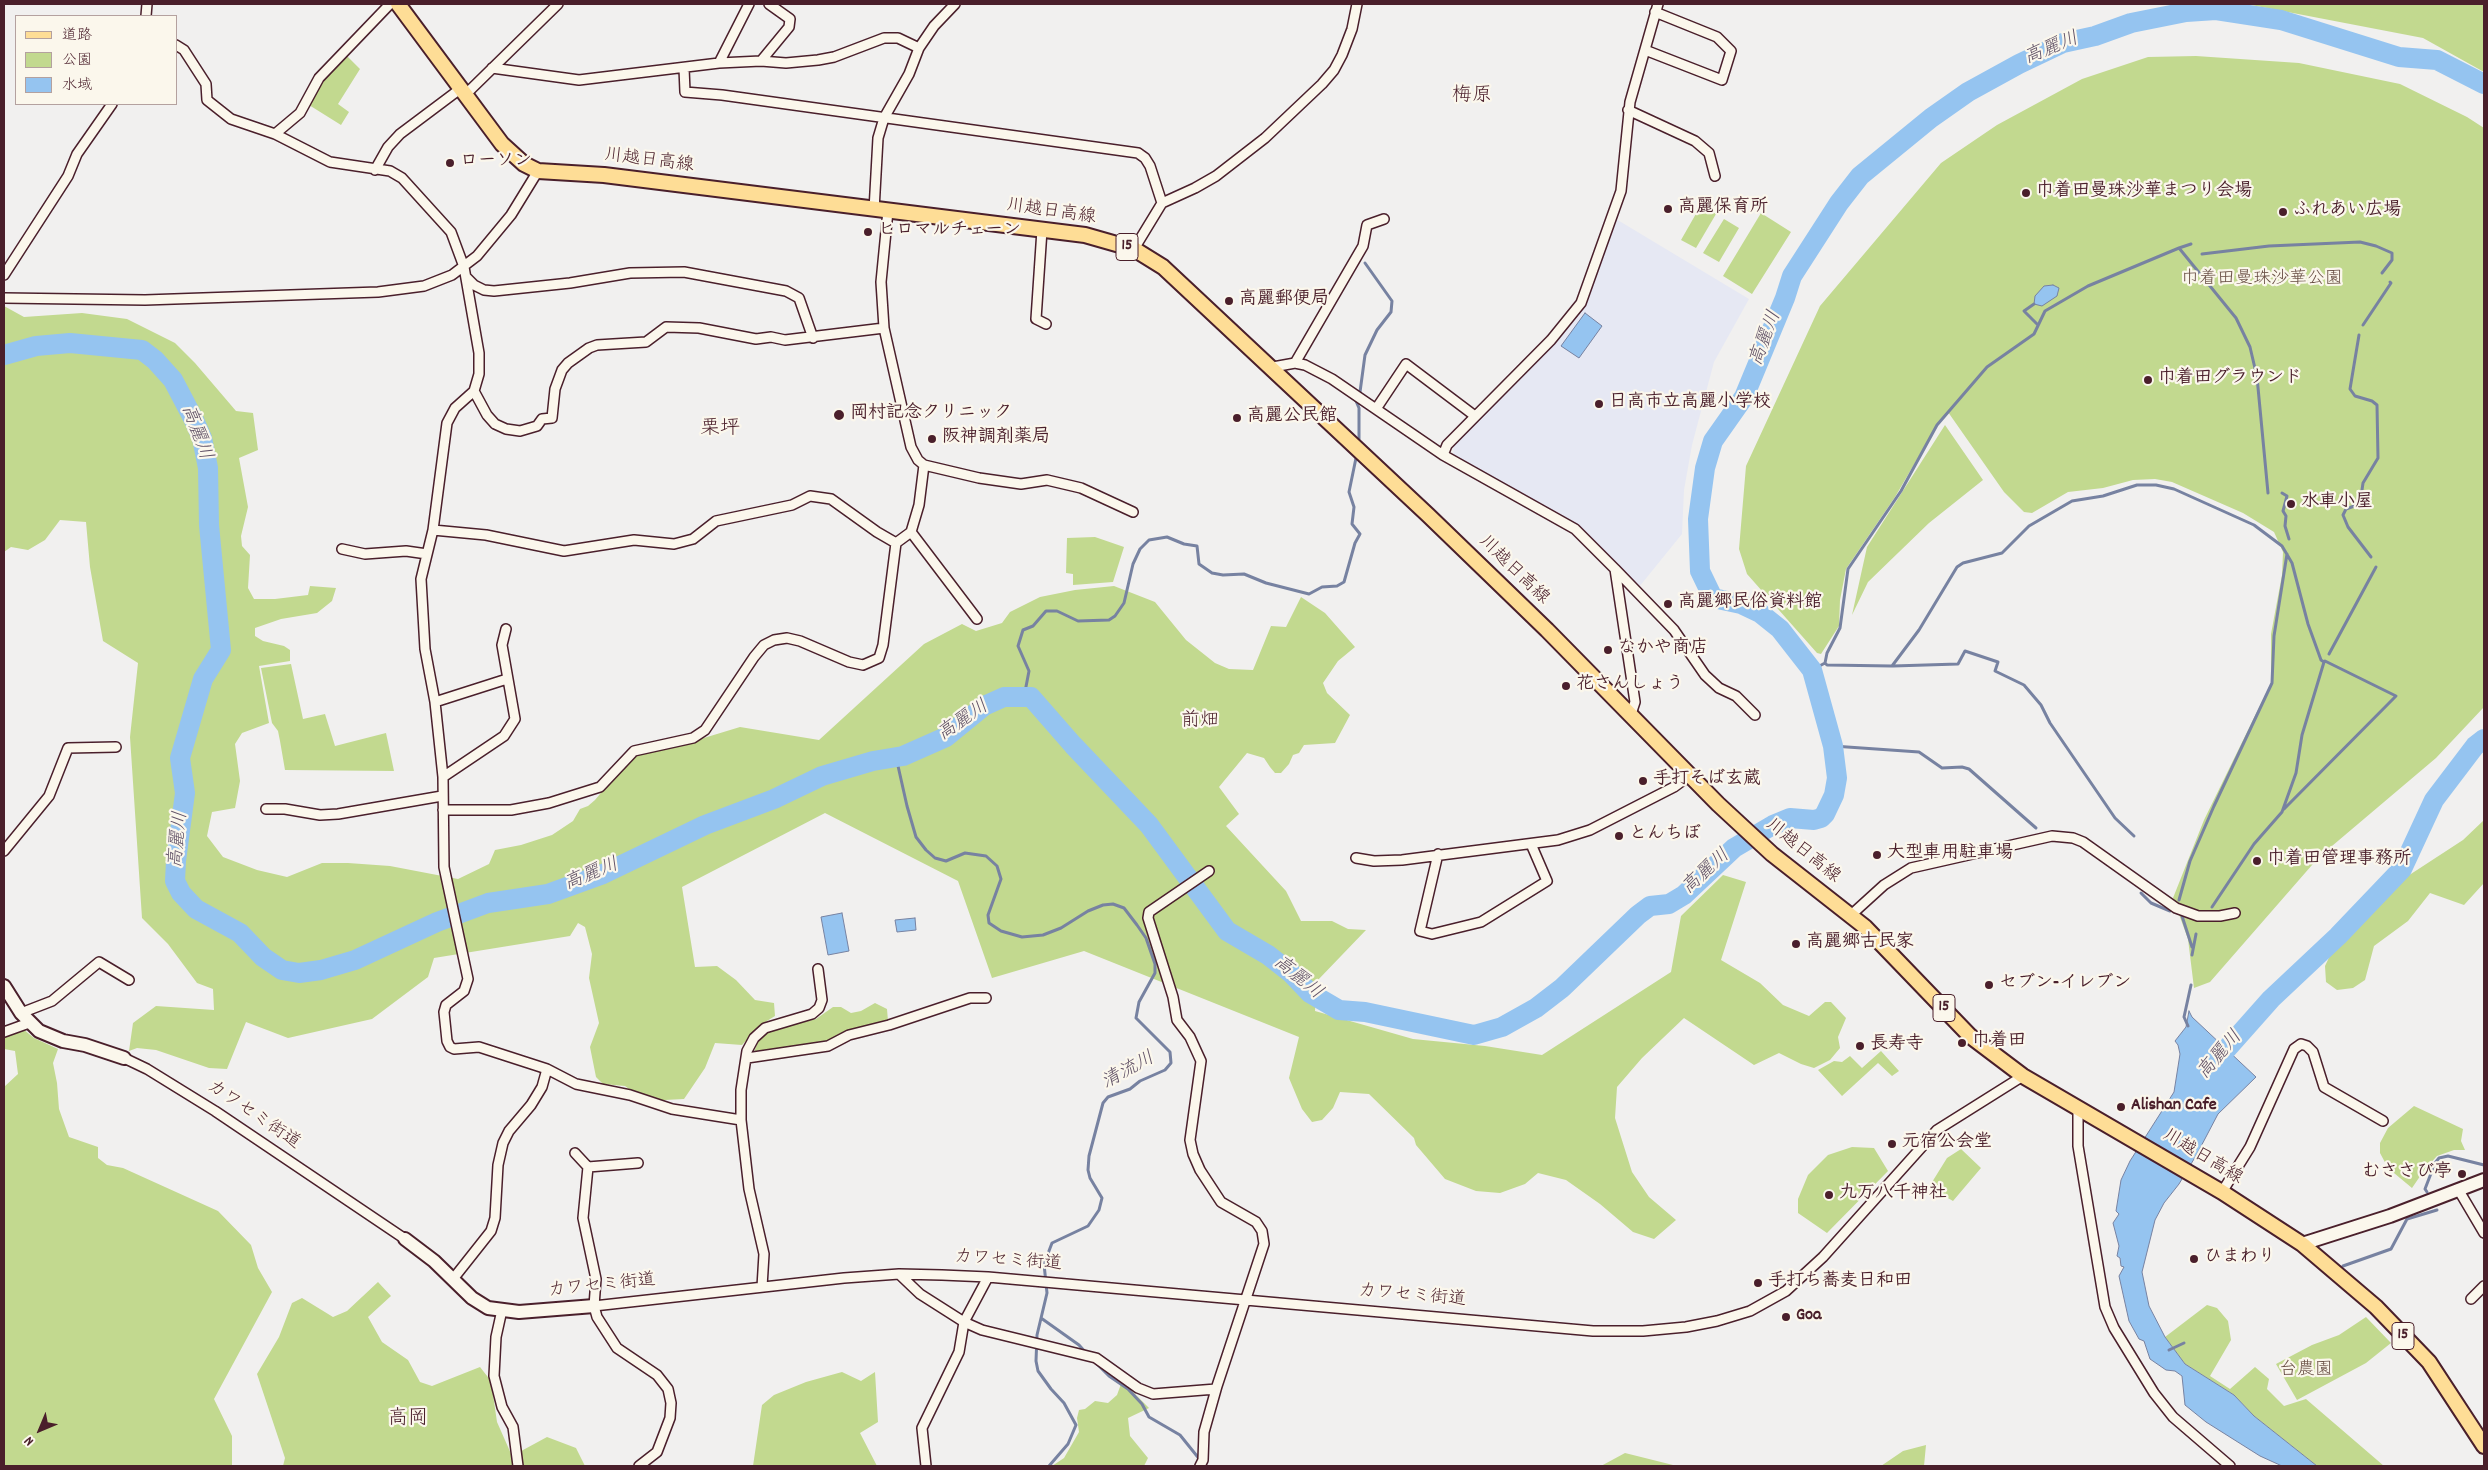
<!DOCTYPE html>
<html>
<head>
<meta charset="utf-8">
<style>
  body { margin:0 }
  #map { position:relative; width:2488px; height:1470px; overflow:hidden; background:#f1f0ef; font-family:Dekko,"Klee One",sans-serif }
  canvas { display:block }
  .frame { position:absolute; inset:0; border:5px solid #4a1f2b; pointer-events:none }
  .legend { position:absolute; left:15px; top:15px; width:162px; height:90px; box-sizing:border-box; background:#fbf7ec; border:1px solid #b4a19f; margin:0; padding:6px 9px; list-style:none; font-size:15px; color:#4a1f2b }
  .legend li { display:flex; align-items:center; gap:10px; height:25px }
  .legend b { width:25px; border:1px solid #b4a19f }
  .north { position:absolute; left:15px; top:1405px; width:50px; height:50px; -webkit-text-stroke:4px #fbf7ec; paint-order:stroke; rotate:225deg; font-size:14px; font-weight:700; line-height:20px; text-align:center; color:#4a1f2b }
  .north::after { content:''; display:block; margin:auto; width:18px; height:22px; background:#4a1f2b; clip-path:polygon(50% 0,100% 100%,50% 72%,0 100%) }
</style>
</head>
<body>
<div id="map">
<canvas width="2488" height="1470"></canvas>
<div class="frame"></div>
<ul class="legend">
<li><b style="height:6px;background:#fedd96"></b>道路</li>
<li><b style="height:14px;background:#c2d98f"></b>公園</li>
<li><b style="height:14px;background:#95c4f0"></b>水域</li>
</ul>
<div class="north">N</div>
</div>
<script>
const c = document.querySelector('canvas').getContext('2d');
c.lineJoin = 'round';
function paint(path, color) { c.fillStyle = color; c.fill(path, 'evenodd'); }
const poly = rows => new Path2D(rows.map(r => 'M' + r).join(''));
function strokePath(path, color, width, dash) { c.strokeStyle = color; c.lineWidth = width; c.lineCap = dash ? 'butt' : 'round'; c.setLineDash(dash || []); c.stroke(path); }
function drawText(font, color, halo, rows, align = 'center') {
  c.font = font + ' Dekko,"Klee One",sans-serif'; c.lineWidth = 4.5; c.setLineDash([]); c.textBaseline = 'middle'; c.strokeStyle = halo; c.fillStyle = color; for (const [text, x, y, turn = 0] of rows) {
    c.save(); c.translate(x, y); c.rotate((+turn || 0) * Math.PI / 180); c.textAlign = isNaN(turn) ? turn : align; if (halo) c.strokeText(text, 0, 0); c.fillText(text, 0, 0); c.restore();
  }
}
const built = poly([
  [1616,219,1749,299,1714,362,1692,445,1684,490,1682,534,1639,587,1579,527,1453,456,1454,445,1575,320,1586,303]
]);
const green = poly([
  [2246,4,2484,4,2484,72,2423,38],
  [346,55,360,69,338,104,349,112,341,125,309,105,320,82],
  [2196,56,2299,63,2400,84,2467,117,2484,128,2484,707,2436,758,2319,857,2210,982,2194,988,2188,939,2173,898,2204,820,2271,683,2271,634,2282,575,2283,552,2274,532,2243,513,2172,482,2155,479,2133,480,2103,488,2068,492,2032,513,2024,512,2004,492,1948,412,1937,425,1895,497,1846,569,1840,600,1839,626,1821,654,1817,653,1747,574,1739,549,1746,466,1820,306,1941,163,1997,125,2082,79,2148,57],
  [1701,205,1716,214,1696,248,1681,240],
  [1761,213,1791,232,1752,294,1723,276],
  [1724,219,1739,228,1719,262,1703,253],
  [4,306,24,317,82,313,127,319,175,343,195,363,236,411,253,413,258,450,239,458,248,507,241,536,242,546,250,555,248,588,254,599,275,599,308,595,310,586,336,588,332,601,317,613,281,619,255,628,255,636,263,641,284,646,290,650,290,661,259,666,269,723,242,733,235,744,240,781,235,808,212,812,207,836,223,857,257,870,287,877,322,863,348,863,390,866,458,879,489,864,495,850,521,845,552,835,573,821,580,809,588,806,595,800,634,753,694,741,740,727,819,740,924,644,962,624,976,631,1002,623,1010,612,1040,597,1075,590,1114,586,1155,602,1186,640,1215,663,1229,669,1253,670,1271,626,1286,627,1301,597,1325,613,1355,647,1338,661,1323,683,1327,693,1350,715,1335,743,1304,745,1299,753,1293,755,1289,764,1281,773,1275,773,1270,767,1264,758,1247,753,1219,787,1239,814,1226,826,1286,891,1301,921,1332,921,1348,929,1366,930,1317,981,1315,1011,1413,1039,1485,1046,1542,1055,1671,972,1681,916,1723,875,1746,882,1721,960,1760,983,1783,1005,1809,1016,1825,1002,1831,1002,1846,1018,1838,1037,1840,1048,1830,1060,1814,1068,1801,1064,1779,1053,1754,1065,1684,1018,1642,1058,1617,1087,1615,1118,1632,1172,1649,1197,1676,1220,1654,1239,1633,1232,1600,1204,1566,1180,1538,1173,1525,1184,1500,1193,1476,1191,1445,1179,1416,1145,1414,1138,1369,1094,1340,1092,1333,1108,1322,1120,1312,1122,1302,1109,1289,1078,1299,1037,1084,951,992,978,958,881,825,813,682,887,695,967,717,966,736,980,755,1000,774,1003,775,1016,762,1024,742,1045,715,1043,705,1068,684,1099,645,1101,625,1086,603,1084,596,1077,590,1047,599,1023,589,978,592,954,585,927,578,923,570,936,434,958,428,977,372,1019,288,1038,246,1022,227,1069,209,1068,156,1050,137,1048,129,1051,133,1023,156,1006,214,1010,213,989,197,983,168,944,142,918,130,737,138,663,103,641,90,567,86,522,60,520,45,540,28,550,11,547,4,552],
  [1945,425,1983,480,1929,523,1868,582,1852,615,1867,547],
  [1095,537,1124,547,1113,582,1073,585,1073,574,1066,573,1067,538],
  [291,664,303,719,325,714,335,746,386,733,394,771,285,770,280,741,278,731,272,723,261,668],
  [2484,820,2484,883,2464,905,2430,893,2408,921,2374,946,2365,980,2353,988,2337,990,2326,982,2325,966,2335,945,2345,939,2386,898,2394,885,2463,840],
  [875,1003,887,1009,888,1021,827,1043,754,1052,759,1039,770,1031,816,1019,833,1007,841,1007,851,1013,861,1011],
  [23,1029,34,1038,58,1049,53,1063,57,1083,59,1109,69,1137,98,1147,98,1158,107,1165,123,1168,218,1211,251,1245,258,1268,272,1292,214,1399,232,1436,232,1466,4,1466,4,1087,18,1074,15,1051,4,1049,4,1037],
  [1881,1051,1899,1071,1892,1076,1878,1063,1842,1096,1818,1070,1834,1061,1842,1062,1850,1056,1862,1068],
  [2414,1106,2463,1129,2461,1141,2465,1150,2454,1150,2437,1156,2425,1169,2412,1188,2388,1168,2380,1153,2380,1143,2388,1128],
  [1852,1147,1874,1148,1888,1171,1827,1233,1798,1213,1798,1199,1808,1175,1828,1155],
  [1961,1149,1981,1168,1953,1201,1929,1187,1947,1158],
  [378,1282,391,1296,368,1317,382,1342,408,1360,420,1382,432,1386,480,1367,491,1381,497,1422,512,1456,547,1437,576,1448,585,1466,283,1466,285,1458,257,1374,279,1337,292,1303,302,1298,333,1317,347,1311],
  [2207,1305,2217,1308,2228,1321,2231,1340,2210,1376,2230,1389,2255,1367,2269,1379,2267,1389,2284,1406,2306,1399,2384,1466,2317,1466,2254,1416,2234,1395,2185,1364,2165,1337],
  [2366,1317,2391,1343,2366,1363,2297,1400,2276,1364,2312,1345,2339,1335],
  [842,1372,861,1381,875,1372,878,1422,860,1433,877,1466,753,1466,762,1405,774,1395,806,1382],
  [1121,1384,1128,1387,1149,1408,1128,1418,1130,1436,1148,1458,1144,1466,1052,1466,1064,1458,1079,1432,1077,1418,1079,1410,1085,1409,1095,1401,1108,1403,1117,1395],
  [1926,1445,1924,1466,1881,1466,1903,1451],
  [1625,1453,1677,1466,1678,1466,1601,1466]
]);
const water = poly([
  [2053,285,2059,288,2057,296,2042,306,2034,304,2035,296,2044,286,2053,285],
  [1585,313,1602,326,1579,358,1561,346,1585,313],
  [842,913,849,951,828,955,821,917,842,913],
  [915,918,916,930,897,932,895,920,915,918],
  [2189,1011,2192,1017,2256,1077,2218,1114,2197,1154,2179,1184,2164,1203,2155,1220,2142,1272,2149,1306,2165,1337,2185,1364,2234,1395,2254,1416,2317,1466,2282,1466,2260,1456,2206,1422,2185,1405,2182,1376,2175,1371,2166,1370,2150,1359,2144,1341,2139,1339,2129,1321,2119,1276,2124,1267,2121,1266,2120,1258,2117,1256,2119,1246,2113,1223,2119,1214,2116,1211,2121,1180,2130,1161,2174,1092,2180,1054,2178,1045,2175,1041,2186,1027,2189,1011]
]);
const stream = poly([
  [2186,12,2186,4],
  [2179,248,2191,244],
  [2202,254,2269,246,2360,242,2376,246,2392,253,2392,260,2382,273],
  [2034,304,2024,311,2038,325],
  [2363,325,2391,283,2390,282],
  [2359,335,2350,389,2355,396,2372,401,2377,405,2378,458,2363,483,2360,504,2346,509,2343,515,2348,527,2371,557],
  [1359,439,1359,408,1356,401,1360,392,1365,355,1377,330,1391,312,1392,301,1365,263],
  [2282,493,2287,496,2283,511,2286,516,2285,526,2289,539],
  [2329,654,2376,567],
  [1825,663,1827,665,1892,666,1919,630,1957,567,1963,563,2002,553,2029,526,2072,501,2103,496,2137,485,2156,485,2174,489,2254,525,2282,546,2292,563,2308,624,2321,660,2324,662,2302,735,2296,773,2282,812,2254,844,2212,907],
  [1893,666,1958,664,1965,651,1998,662,1995,671,2024,685,2041,705,2050,723,2115,818,2134,836],
  [1812,670,1825,663,1827,653,1840,628,1848,569,1901,491,1937,425,1987,367,2034,334,2045,311,2088,286,2179,248,2236,318,2250,347,2257,377,2268,493],
  [1024,697,1029,671,1018,646,1023,630,1033,626,1046,611,1057,611,1078,621,1109,620,1115,616,1124,603,1133,564,1140,549,1149,540,1167,537,1184,544,1197,546,1199,564,1212,573,1223,575,1244,574,1266,583,1309,594,1322,587,1337,586,1344,582,1355,543,1360,534,1352,524,1354,507,1349,492,1356,458],
  [1833,746,1919,752,1942,768,1962,767,1969,769,2036,828],
  [896,757,907,806,916,837,926,850,935,858,946,861,965,853,986,856,997,866,1001,879,988,915,989,923,1001,931,1022,937,1043,935,1061,928,1088,911,1103,905,1113,904,1124,908,1137,925,1146,938,1155,964,1155,973,1139,1002,1136,1018,1170,1052,1171,1063,1165,1070,1140,1081,1130,1089,1108,1097,1103,1103,1089,1156,1088,1170,1090,1178,1102,1198,1099,1210,1088,1226,1052,1243,1044,1264,1047,1293,1037,1335,1036,1361,1038,1371,1051,1389,1064,1403,1076,1425,1068,1444,1049,1466],
  [2284,809,2396,696,2325,661],
  [2141,893,2151,903,2170,911],
  [2179,900,2190,861,2214,806,2272,683,2274,636,2287,554],
  [2182,916,2192,947],
  [2192,955,2196,934],
  [2188,1026,2184,1017,2191,985],
  [2427,1192,2425,1189,2435,1163,2439,1158,2448,1156,2484,1165],
  [2343,1266,2391,1249,2407,1219,2437,1210],
  [1041,1318,1079,1345,1087,1354],
  [2169,1350,2184,1343],
  [1093,1360,1109,1376,1128,1389,1142,1404,1149,1417,1180,1435,1205,1466]
]);
const river = poly([
  [4,355,36,346,70,343,142,350,155,360,173,380,194,420,202,438,208,468,209,525,221,650,203,679,180,758,185,793,176,861,175,881,181,893,196,909,240,933,263,957,282,970,299,973,321,970,355,960,437,922,488,903,548,894,603,874,705,825,774,799,822,776,873,761,903,756,946,737,984,706,1004,697,1031,697,1073,745,1149,825,1227,931,1268,955,1291,973,1310,993,1339,1010,1365,1012,1474,1035,1502,1027,1536,1008,1562,988,1638,915,1650,906,1669,904,1684,895,1734,848,1773,825,1790,818,1814,820,1821,818,1825,814,1834,795,1837,778,1833,746,1812,670,1780,629,1760,613,1741,604,1713,598,1700,571,1698,519,1705,468,1713,441,1744,397,1785,298,1792,276,1839,203,1860,176,1931,118,1968,92,2019,64,2063,43,2095,36,2131,23,2186,12,2216,10,2281,20,2399,57,2437,60,2484,84],
  [2208,1070,2271,999,2338,936,2402,869,2434,800,2475,746,2484,739]
]);
const street = poly([
  [146,16,147,4],
  [176,45,184,50,206,84,207,100,231,119,275,134,330,162,390,171,402,178,451,232,464,267,479,353,479,374,474,391,455,408,447,423,433,530,421,579,425,649,435,702,443,777,444,867,468,979,464,991,446,1005,444,1012,447,1041,450,1047,454,1049,479,1047,547,1069,576,1084,630,1095,672,1109,741,1120],
  [1645,50,1722,80,1731,51,1717,37,1655,12],
  [761,61,789,27,790,19,769,4],
  [719,63,749,4],
  [492,68,579,80,719,63,761,61,786,63,818,60,834,57,884,38,898,38,919,48],
  [684,68,685,92,722,95,1138,153,1145,158,1150,166,1162,203],
  [465,95,558,4],
  [1628,110,1695,141,1709,153,1715,176],
  [275,134,300,113,319,78,390,4],
  [375,170,388,147,400,134,460,89],
  [874,210,878,138,884,118,909,74,919,48,934,26,955,4],
  [1042,230,1036,319,1046,324],
  [1134,249,1162,203,1195,188,1216,176,1265,138,1322,84,1334,70,1342,55,1352,29,1357,4],
  [4,275,68,176,77,154,112,104],
  [466,277,474,285,484,290,494,291,570,283,630,273,684,272,786,291,799,298,813,338],
  [4,298,145,300,378,292,424,286,452,275,477,256,511,215,538,171],
  [1295,363,1356,258,1363,246,1367,225,1384,219],
  [1273,367,1295,363,1305,365,1332,379,1443,455,1575,529,1615,569,1635,702,1630,717],
  [474,391,487,415,495,424,506,429,520,431,537,426,542,419,552,418,555,389,562,370,568,363,589,348,597,345,646,342,666,327,699,328,756,339,771,337,785,340,884,328],
  [1376,409,1406,364,1475,416],
  [1443,455,1447,445,1551,340,1581,303,1621,191,1630,102,1658,4],
  [924,465,979,478,1021,484,1047,480,1081,488,1133,512],
  [433,530,486,535,564,551,634,540,674,544,693,539,716,521,792,505,810,496,831,499,877,532,896,543],
  [911,532,977,619],
  [342,549,365,554,406,551,427,554],
  [1615,569,1674,630,1705,675,1719,688,1736,696,1755,715],
  [435,702,507,679],
  [443,777,504,736,515,719,502,645,506,629],
  [266,809,285,809,320,815,338,814,442,796],
  [443,810,511,810,549,803,600,787,634,751,693,738,705,730,754,657,764,645,774,640,787,638,800,641,849,662,863,665,879,658,883,645,896,543,911,532,919,505,924,465,918,460,911,447,884,328,881,282,888,211],
  [4,851,49,796,68,748,116,747],
  [1438,854,1420,931,1432,934,1481,922,1547,881,1531,844],
  [1356,858,1374,861,1402,860,1558,840,1590,830,1674,787,1689,776],
  [1851,915,1884,885,1911,868,2052,836,2073,838,2083,842,2176,908,2198,916,2220,916,2235,913],
  [21,1013,52,1001,99,962,129,980],
  [4,1032,29,1023],
  [124,1058,147,1069,215,1111,405,1239],
  [747,1058,828,1046,849,1035,889,1025,970,998,986,998],
  [2078,1108,2078,1146,2105,1307,2114,1328,2154,1393,2173,1417,2230,1466],
  [575,1153,588,1167,638,1163],
  [588,1167,583,1218,596,1279,594,1306,597,1317,617,1348,657,1375,668,1389,671,1403,670,1418,657,1452,639,1466],
  [2458,1189,2484,1233],
  [2222,1192,2250,1147,2294,1049,2301,1044,2307,1046,2313,1052,2324,1087,2383,1121],
  [899,1274,920,1294,964,1322,982,1330,1096,1358,1138,1388,1153,1394,1216,1389],
  [453,1279,491,1231,495,1218,498,1165,503,1143,509,1131,531,1105,542,1087,547,1069],
  [762,1287,764,1254,749,1189,741,1120,741,1090,747,1051,754,1038,765,1028,812,1014,819,1008,822,1000,818,969],
  [2471,1299,2484,1286],
  [594,1306,844,1278,899,1274,942,1275,988,1277,1593,1331,1643,1331,1686,1327,1717,1321,1750,1311,1786,1291,1823,1257,1937,1130,2023,1076],
  [502,1310,496,1337,494,1376,502,1407,513,1427,518,1466],
  [926,1466,922,1428,959,1352,964,1322,988,1277],
  [1200,1466,1203,1460,1204,1432,1217,1386,1264,1244,1262,1231,1256,1222,1221,1202,1200,1170,1193,1154,1190,1140,1201,1061,1190,1037,1177,1020,1173,997,1148,918,1149,912,1209,871]
]);
const secondary = poly([
  [4,986,21,1013,39,1031,63,1041,85,1045,124,1058],
  [405,1239,434,1261,472,1298,488,1308,519,1312,594,1306],
  [2302,1244,2390,1216,2484,1180]
]);
const primary = poly([
  [398,4,502,144,524,164,538,171,604,175,1085,235,1134,249,1163,267,1428,515,1547,630,1718,804,1772,854,1865,927,1970,1036,2023,1076,2222,1192,2302,1244,2376,1307,2429,1362,2484,1446]
]);
const markers = [
  [450,163,5,"#4a1f2b"],
  [2026,193,5,"#4a1f2b"],
  [1668,209,5,"#4a1f2b"],
  [2283,212,5,"#4a1f2b"],
  [868,232,5,"#4a1f2b"],
  [1229,301,5,"#4a1f2b"],
  [2148,380,5,"#4a1f2b"],
  [1599,404,5,"#4a1f2b"],
  [839,415,6,"#4a1f2b"],
  [1237,418,5,"#4a1f2b"],
  [932,439,5,"#4a1f2b"],
  [2291,504,5,"#4a1f2b"],
  [1668,604,5,"#4a1f2b"],
  [1608,650,5,"#4a1f2b"],
  [1566,686,5,"#4a1f2b"],
  [1643,781,5,"#4a1f2b"],
  [1619,836,5,"#4a1f2b"],
  [1877,855,5,"#4a1f2b"],
  [2257,861,5,"#4a1f2b"],
  [1796,944,5,"#4a1f2b"],
  [1989,985,5,"#4a1f2b"],
  [1962,1043,5,"#4a1f2b"],
  [1860,1046,5,"#4a1f2b"],
  [2121,1107,5,"#4a1f2b"],
  [1892,1144,5,"#4a1f2b"],
  [2462,1174,5,"#4a1f2b"],
  [1829,1195,5,"#4a1f2b"],
  [2194,1259,5,"#4a1f2b"],
  [1758,1283,5,"#4a1f2b"],
  [1786,1317,5,"#4a1f2b"]
];
const shields = [
  [1127,247,22],
  [1944,1008,22],
  [2403,1336,22]
];
const shieldNames = [
  ["15",1127,247],
  ["15",1944,1008],
  ["15",2403,1336]
];
const streetNames = [
  ["川越日高線",649,162,7],
  ["川越日高線",1051,213,8],
  ["川越日高線",1513,571,44],
  ["川越日高線",1802,852,39],
  ["カワセミ街道",253,1116,34],
  ["川越日高線",2202,1158,31],
  ["カワセミ街道",1008,1262,4],
  ["カワセミ街道",602,1287,-6],
  ["カワセミ街道",1412,1297,5]
];
const poiNames = [
  ["ローソン",460,163],
  ["巾着田曼珠沙華まつり会場",2036,193],
  ["高麗保育所",1678,209],
  ["ふれあい広場",2293,212],
  ["ヒロマルチェーン",878,232],
  ["高麗郵便局",1239,301],
  ["巾着田グラウンド",2158,380],
  ["日高市立高麗小学校",1609,404],
  ["岡村記念クリニック",850,415],
  ["高麗公民館",1247,418],
  ["阪神調剤薬局",942,439],
  ["水車小屋",2301,504],
  ["高麗郷民俗資料館",1678,604],
  ["なかや商店",1618,650],
  ["花さんしょう",1576,686],
  ["手打そば玄蔵",1653,781],
  ["とんちぼ",1629,836],
  ["大型車用駐車場",1887,855],
  ["巾着田管理事務所",2267,861],
  ["高麗郷古民家",1806,944],
  ["セブン-イレブン",1999,985],
  ["巾着田",1972,1043],
  ["長寿寺",1870,1046],
  ["Alishan Cafe",2131,1107],
  ["元宿公会堂",1902,1144],
  ["むささび亭",2452,1174,"right"],
  ["九万八千神社",1839,1195],
  ["ひまわり",2204,1259],
  ["手打ち蕎麦日和田",1768,1283],
  ["Goa",1796,1317]
];
const parkNames = [
  ["巾着田曼珠沙華公園",2262,281],
  ["台農園",2306,1372]
];
const waterNames = [
  ["高麗川",2052,50,-22],
  ["高麗川",1767,339,-69],
  ["高麗川",195,433,70],
  ["高麗川",964,722,-34],
  ["高麗川",180,840,-84],
  ["高麗川",1707,873,-42],
  ["高麗川",592,876,-22],
  ["高麗川",1297,979,39],
  ["高麗川",2221,1056,-49],
  ["清流川",1129,1072,-29]
];
const neighbourhoodNames = [
  ["前畑",1200,722]
];
const quarterNames = [
  ["梅原",1472,97],
  ["栗坪",720,430],
  ["高岡",408,1420]
];
paint(built, '#e6e8f3');
paint(green, '#c2d98f');
paint(water, '#95c4f0');
strokePath(water, '#7782a1', 1);
strokePath(stream, '#7782a1', 3);
strokePath(river, '#95c4f0', 20);
strokePath(street, '#4a1f2b', 12);
strokePath(secondary, '#4a1f2b', 16);
strokePath(primary, '#4a1f2b', 18);
strokePath(street, '#fbf7ec', 9);
strokePath(secondary, '#fbf7ec', 12);
strokePath(primary, '#fedd96', 14);
for (const [x, y, r, color] of markers) { const dot = new Path2D(); dot.arc(x, y, r, 0, 2 * Math.PI); c.fillStyle = color; c.fill(dot); strokePath(dot, '#fbf7ec', 2); }
for (const [x, y, w] of shields) { const box = new Path2D(); box.roundRect(x - w / 2, y - 13.5, w, 27, 4); c.fillStyle = '#fbf7ec'; c.fill(box); strokePath(box, '#4a1f2b', 1); }
drawText('bold 16px', '#4a1f2b', null, shieldNames);
drawText('18px', '#4a1f2b', '#fbf7ec', streetNames);
drawText('bold 18px', '#4a1f2b', '#fbf7ec', poiNames, 'left');
drawText('18px', '#684e44', '#fbf7ec', parkNames);
drawText('italic 19px', '#605166', '#fbf7ec', waterNames);
drawText('19px', '#4a1f2b', '#fbf7ec', neighbourhoodNames);
drawText('20px', '#4a1f2b', '#fbf7ec', quarterNames);
</script>
</body>
</html>
